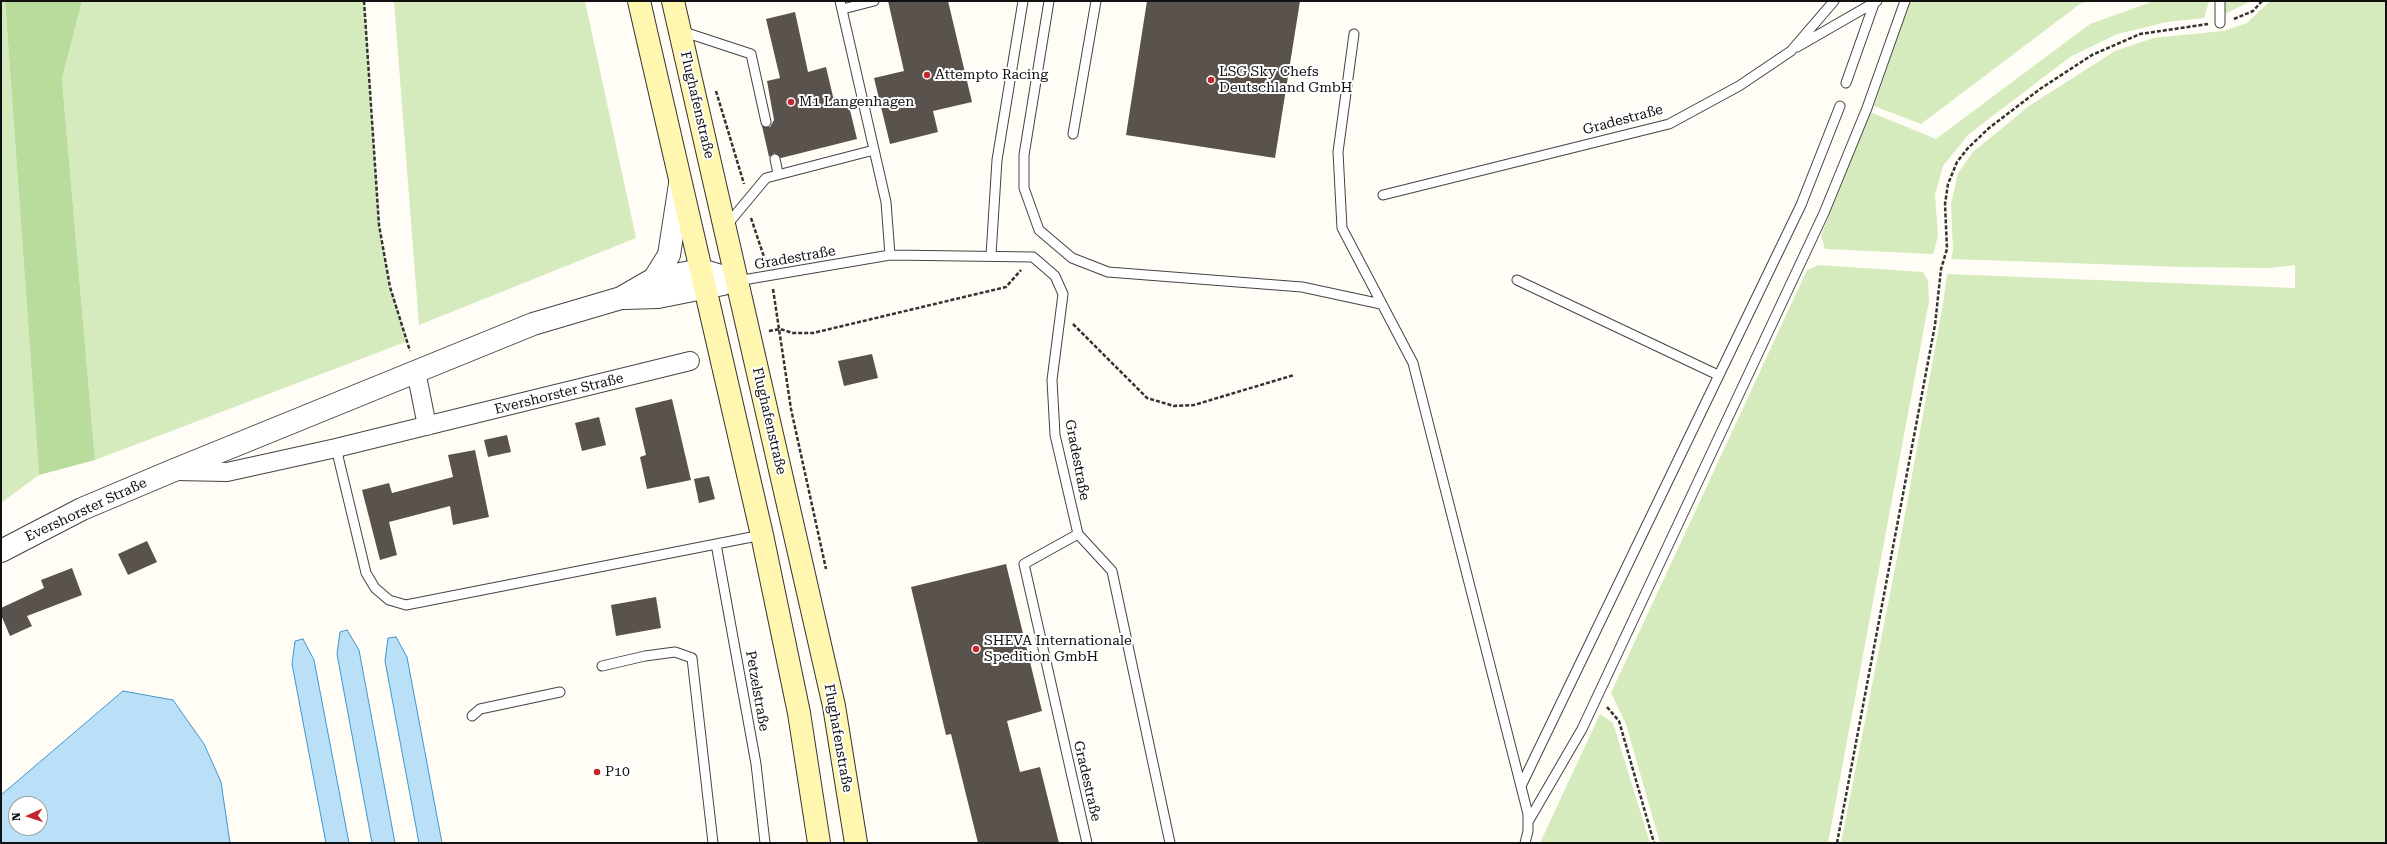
<!DOCTYPE html>
<html>
<head>
<meta charset="utf-8">
<style>
  body { margin:0 }
  #map { position:relative; width:2387px; height:844px; overflow:hidden; background:#fffdf5; font-family:"Roboto Serif",serif }
  canvas { display:block }
  .frame { position:absolute; inset:0; border:2px solid #111; pointer-events:none }
  .north { position:absolute; left:8px; top:796px; width:40px; height:40px; box-sizing:border-box; background:#fff; border:1px solid #a0a0a0; border-radius:50%; rotate:267deg; font-size:11px; font-weight:700; line-height:16px; text-align:center; color:#111 }
  .north::after { content:''; display:block; margin:auto; width:14px; height:18px; background:#c4262e; clip-path:polygon(50% 0,100% 100%,50% 72%,0 100%) }
</style>
</head>
<body>
<div id="map">
<canvas width="2387" height="844"></canvas>
<div class="frame"></div>
<div class="north">N</div>
</div>
<script>
const c = document.querySelector('canvas').getContext('2d');
c.lineJoin = 'round';
function paint(path, color) { c.fillStyle = color; c.fill(path, 'evenodd'); }
const poly = rows => new Path2D(rows.map(r => 'M' + r).join(''));
function strokePath(path, color, width, dash) { c.strokeStyle = color; c.lineWidth = width; c.lineCap = dash ? 'butt' : 'round'; c.setLineDash(dash || []); c.stroke(path); }
function drawText(font, color, halo, rows, align = 'center') {
  c.font = font + ' "Roboto Serif",serif'; c.lineWidth = 4; c.setLineDash([]); c.textBaseline = 'middle'; c.strokeStyle = halo; c.fillStyle = color; for (const [text, x, y, turn = 0] of rows) {
    c.save(); c.translate(x, y); c.rotate((+turn || 0) * Math.PI / 180); c.textAlign = isNaN(turn) ? turn : align; if (halo) c.strokeText(text, 0, 0); c.fillText(text, 0, 0); c.restore();
  }
}
const green = poly([
  [1,1,5,1,39,475,1,503],
  [82,1,365,1,379,225,390,287,408,341,95,460,62,79],
  [394,1,585,1,636,238,419,325],
  [1910,1,2089,1,2080,4,1921,124,1874,106],
  [2154,1,2209,1,2204,18,2167,22,2117,34,2070,57,1969,134,1943,166,1935,195,1938,236,1933,254,1825,249,1821,236,1870,112,1936,139,2090,24],
  [2223,1,2251,1,2223,15],
  [2270,1,2386,1,2386,843,1841,843,1898,553,1943,304,1947,274,2295,288,2295,265,2271,268,2183,267,1951,259,1953,250,1951,204,1958,173,1973,152,2029,106,2115,51,2153,38,2223,31,2247,23],
  [1818,265,1923,272,1928,281,1929,301,1828,843,1660,843,1626,724,1611,693,1807,270],
  [1600,714,1613,723,1650,843,1540,843]
]);
const forest = poly([
  [5,1,82,1,62,79,95,460,39,475]
]);
const water = poly([
  [347,630,359,650,395,843,372,843,337,654,340,632,347,630],
  [396,637,407,657,442,843,419,843,385,661,388,638,396,637],
  [303,639,314,660,349,843,326,843,292,664,295,641,303,639],
  [123,691,173,700,204,744,221,782,230,843,1,843,1,795,123,691],
  [16,804,40,804,40,828,16,828,16,804]
]);
const building = poly([
  [888,1,948,1,972,102,933,111,938,132,890,144,874,78,904,71],
  [1147,1,1300,1,1275,158,1126,135],
  [795,12,808,72,826,67,835,105,848,102,857,139,781,158,774,153,769,157,762,126,770,127,774,120,767,81,780,78,766,19],
  [872,354,878,378,844,386,838,361],
  [672,399,691,480,647,489,640,457,646,455,635,408],
  [599,417,606,445,582,451,575,423],
  [507,435,511,452,488,457,484,440],
  [475,450,489,517,453,525,450,506,389,522,397,555,380,560,362,490,389,483,392,493,453,477,448,455],
  [709,476,715,499,699,503,694,479],
  [147,541,157,562,128,575,118,554],
  [1006,564,1042,711,1007,721,1020,772,1040,767,1059,843,978,843,951,734,946,735,911,587],
  [72,568,82,595,27,616,32,626,10,636,1,615,1,608,44,588,41,580],
  [656,597,661,628,616,636,611,605]
]);
const path = poly([
  [364,1,379,225,390,287,410,351],
  [2234,19,2253,11,2262,1],
  [716,91,744,184],
  [751,218,766,263],
  [773,289,791,409,826,569],
  [1073,324,1147,398,1174,406,1194,405,1294,375],
  [769,331,780,329,793,333,813,333,1006,287,1021,270],
  [1607,707,1619,721,1654,843],
  [1837,843,1935,325,1941,269,1947,249,1945,204,1948,184,1957,162,1968,148,1989,128,2040,89,2092,55,2140,34,2208,24]
]);
const service = poly([
  [840,1,886,202,890,255],
  [1049,1,1024,155,1024,188,1039,230,1072,258,1108,272,1302,287,1381,304],
  [2220,1,2220,23],
  [843,9,874,1],
  [681,31,751,54,766,122],
  [1354,34,1338,152,1342,228,1413,363,1528,814,1528,831,1525,843],
  [1797,47,1877,1],
  [1846,83,1875,1],
  [1073,134,1096,1],
  [775,159,778,173],
  [1383,195,1669,124,1739,86,1791,51,1834,1],
  [726,226,766,178,874,150],
  [991,255,997,160,1023,1],
  [1517,280,1718,375],
  [737,281,890,255,1033,257,1055,276,1063,294,1052,380,1055,435,1078,534,1024,564,1087,843],
  [336,448,366,573,375,588,389,600,406,605,762,535],
  [1078,534,1112,571,1170,843],
  [716,544,756,764,765,843],
  [602,666,645,656,675,652,692,658,713,843],
  [472,716,480,709,560,692],
  [1521,786,1801,205,1840,106],
  [1528,822,1582,729,1824,213,1867,108,1905,1]
]);
const minor = poly([
  [416,371,427,426],
  [175,471,227,472,336,448,690,361]
]);
const tertiary = poly([
  [654,279,669,255,680,184],
  [624,298,658,297,723,284],
  [1,551,82,509,172,471,533,324,621,298,654,279,701,270,737,281]
]);
const secondary = poly([
  [639,1,762,535,799,713,819,843],
  [673,1,834,706,856,843]
]);
const markers = [
  [927,75,4,"#c4262e"],
  [1211,80,4,"#c4262e"],
  [791,102,4,"#c4262e"],
  [976,649,4,"#c4262e"],
  [597,772,4,"#c4262e"]
];
const poiNames = [
  ["LSG Sky Chefs",1219,72],
  ["Deutschland GmbH",1219,88],
  ["Attempto Racing",935,75],
  ["M1 Langenhagen",799,102],
  ["SHEVA Internationale",984,641],
  ["Spedition GmbH",984,657],
  ["P10",605,772]
];
const streetNames = [
  ["Flughafenstraße",697,105,77],
  ["Gradestraße",1623,120,-15],
  ["Gradestraße",795,258,-10],
  ["Evershorster Straße",559,394,-14],
  ["Flughafenstraße",769,421,77],
  ["Gradestraße",1077,460,79],
  ["Evershorster Straße",86,510,-25],
  ["Petzelstraße",757,691,80],
  ["Flughafenstraße",838,738,80],
  ["Gradestraße",1087,781,77]
];
paint(green, '#d5ebbd');
paint(forest, '#b9dc9c');
paint(water, '#b9e0f7');
strokePath(water, '#3f96cf', 1);
paint(building, '#5a524d');
strokePath(service, '#444', 11);
strokePath(minor, '#444', 20);
strokePath(tertiary, '#444', 24);
strokePath(secondary, '#333', 24);
strokePath(path, '#333', 2.5, [4, 2]);
strokePath(service, '#fff', 9);
strokePath(minor, '#fff', 18);
strokePath(tertiary, '#fff', 22);
strokePath(secondary, '#fff6b0', 22);
for (const [x, y, r, color] of markers) { const dot = new Path2D(); dot.arc(x, y, r, 0, 2 * Math.PI); c.fillStyle = color; c.fill(dot); strokePath(dot, '#fff', 1.5); }
drawText('14px', '#111', '#fff', poiNames, 'left');
drawText('14px', '#111', '#fff', streetNames);
</script>
</body>
</html>
